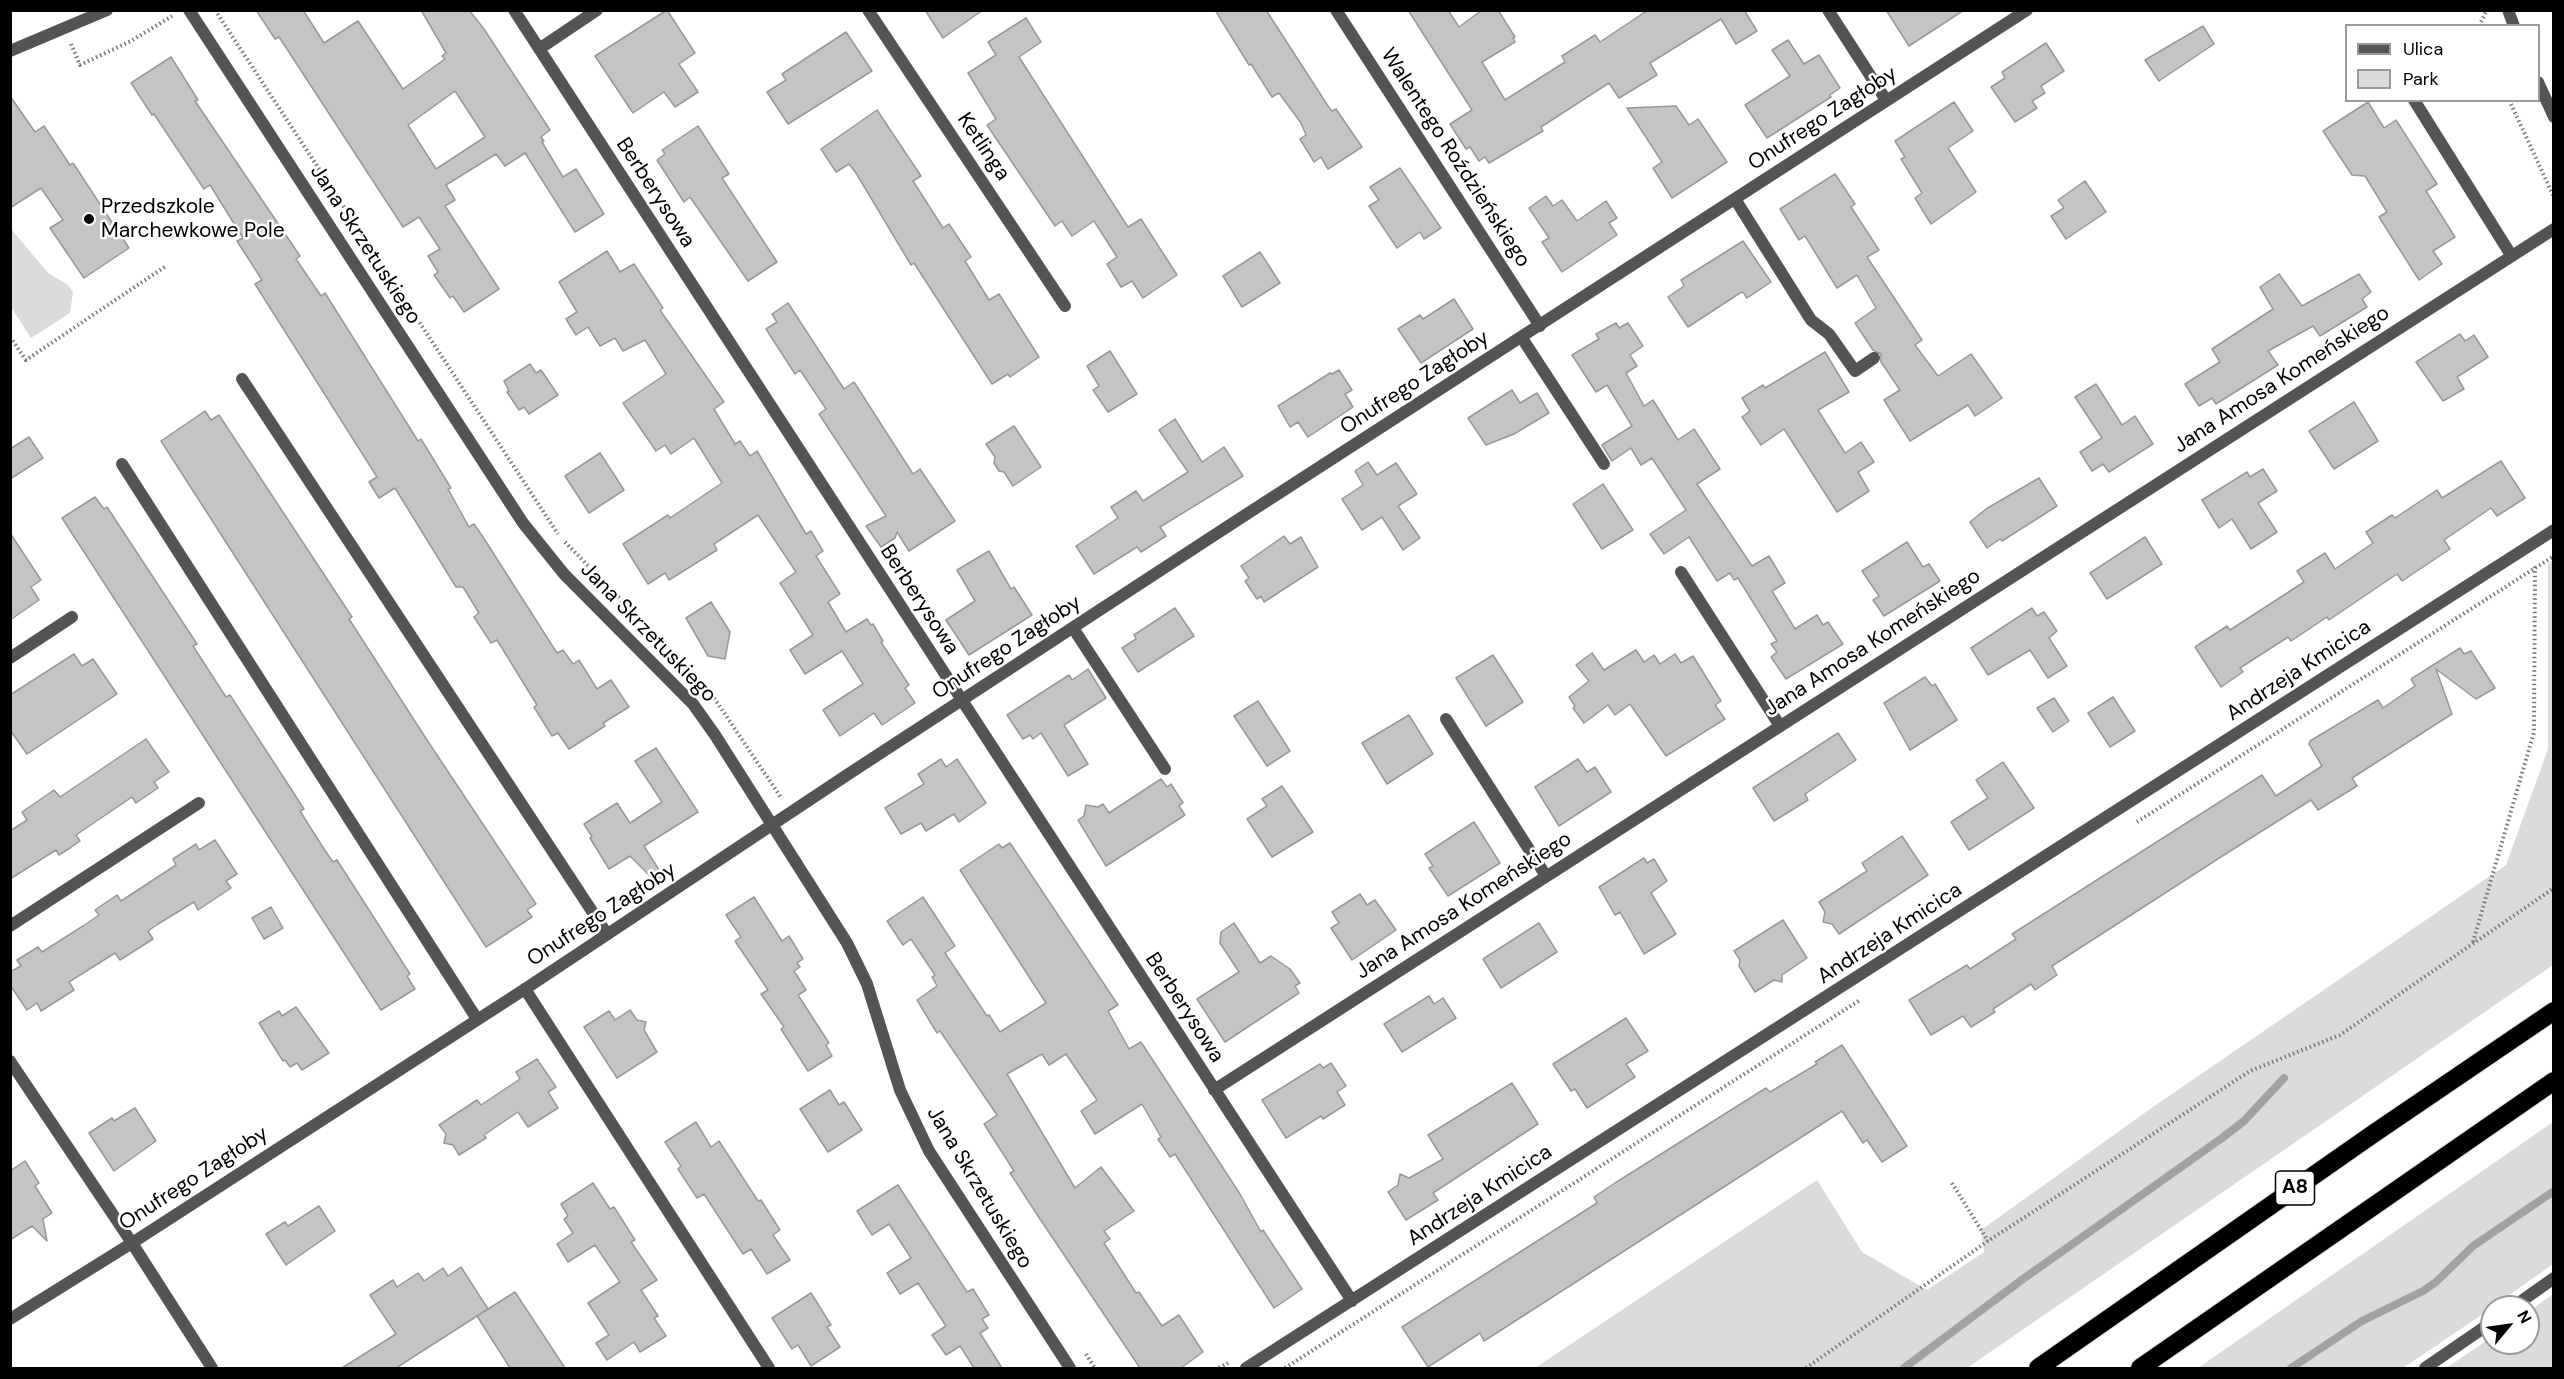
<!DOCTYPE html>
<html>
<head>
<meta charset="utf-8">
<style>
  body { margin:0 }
  #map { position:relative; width:2564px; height:1379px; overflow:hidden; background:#fff; font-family:"DM Sans",sans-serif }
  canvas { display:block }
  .frame { position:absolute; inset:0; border:12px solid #000; pointer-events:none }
  .legend { position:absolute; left:2345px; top:24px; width:195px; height:78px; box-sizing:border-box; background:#fff; border:2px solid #999; margin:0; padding:8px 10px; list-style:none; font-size:18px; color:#000 }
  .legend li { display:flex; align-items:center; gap:12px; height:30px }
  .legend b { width:30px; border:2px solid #999 }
  .north { position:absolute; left:2480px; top:1295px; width:60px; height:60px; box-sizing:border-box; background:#fff; border:2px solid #999; border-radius:50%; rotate:61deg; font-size:16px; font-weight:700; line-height:24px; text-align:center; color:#000 }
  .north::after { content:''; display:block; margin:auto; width:21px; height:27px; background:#000; clip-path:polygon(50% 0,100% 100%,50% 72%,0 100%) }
</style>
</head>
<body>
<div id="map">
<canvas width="2564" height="1379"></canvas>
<div class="frame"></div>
<ul class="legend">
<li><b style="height:8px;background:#545454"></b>Ulica</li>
<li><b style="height:16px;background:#dbdbdb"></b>Park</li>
</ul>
<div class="north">N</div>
</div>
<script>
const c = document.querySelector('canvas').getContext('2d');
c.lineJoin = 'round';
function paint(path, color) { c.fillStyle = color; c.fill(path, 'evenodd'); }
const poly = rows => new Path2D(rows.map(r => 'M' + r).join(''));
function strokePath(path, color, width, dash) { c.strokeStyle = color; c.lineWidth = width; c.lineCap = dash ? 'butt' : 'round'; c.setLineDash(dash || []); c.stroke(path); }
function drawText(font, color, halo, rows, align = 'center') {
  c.font = font + ' "DM Sans",sans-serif'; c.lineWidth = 5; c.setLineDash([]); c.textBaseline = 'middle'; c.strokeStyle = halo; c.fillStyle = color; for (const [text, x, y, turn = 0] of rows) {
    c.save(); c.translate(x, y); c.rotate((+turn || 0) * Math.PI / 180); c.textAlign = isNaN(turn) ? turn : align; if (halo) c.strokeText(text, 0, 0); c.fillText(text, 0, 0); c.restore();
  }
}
const green = poly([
  [12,230,48,273,68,285,73,292,70,313,31,338,11,307],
  [2553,560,2553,965,1967,1368,1535,1368,1817,1180,1862,1252,1927,1290,1984,1252,1981,1230,2153,1107,2506,865,2548,749,2548,564],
  [2553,1122,2553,1264,2480,1316,2403,1368,2198,1368],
  [2553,1294,2553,1368,2446,1368,2492,1337,2492,1343,2528,1343,2528,1312]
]);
const stream = poly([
  [1904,1368,2023,1279,2222,1138,2244,1121,2284,1078],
  [2291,1368,2362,1321,2423,1291,2436,1282,2473,1246,2554,1191]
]);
const building = poly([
  [256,10,303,10,324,43,358,21,403,89,445,59,442,56,446,53,421,10,469,10,484,29,550,130,541,137,544,141,542,142,563,177,576,169,604,214,575,232,525,153,505,166,496,154,446,185,455,200,445,206,499,289,464,312,453,296,450,298,434,275,438,272,428,256,440,249,419,217,403,227,283,43,279,37,275,39,256,10],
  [455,91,485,137,436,169,408,125,455,91],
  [667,10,695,53,679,64,698,92,675,107,664,92,633,113,595,56,667,10],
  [925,10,983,10,943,38,925,10],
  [1215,10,1266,10,1328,106,1332,111,1336,109,1362,147,1328,169,1321,157,1314,162,1300,139,1306,135,1301,123,1279,93,1272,97,1251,64,1249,65,1215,10],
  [1408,10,1448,10,1459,27,1482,10,1498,10,1515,37,1513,38,1515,42,1482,62,1505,100,1565,62,1562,56,1595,35,1600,42,1648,10,1744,10,1757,31,1736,44,1721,19,1650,63,1657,75,1619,98,1609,83,1541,127,1543,131,1489,163,1485,157,1479,161,1470,147,1466,149,1450,124,1472,110,1408,10],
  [1886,10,1964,10,1909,46,1886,10],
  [1026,18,1041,42,1019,57,1128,227,1141,219,1177,275,1143,298,1132,281,1121,287,1107,264,1117,257,1094,221,1072,236,1062,221,1055,226,987,125,996,119,968,73,996,55,988,42,1026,18],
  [2203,26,2214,44,2159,81,2145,60,2203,26],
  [846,32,872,71,788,124,767,92,786,80,782,74,846,32],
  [1788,40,1804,64,1819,55,1840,88,1830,95,1831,97,1767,138,1745,105,1790,76,1772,50,1788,40],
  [2046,43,2064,71,2041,86,2045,93,2032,101,2037,108,2015,122,1991,87,2005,78,2002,72,2046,43],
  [171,57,198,100,195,101,300,256,296,259,321,296,325,293,418,441,421,439,451,488,448,489,469,527,474,524,483,537,557,653,563,650,573,664,579,660,597,689,611,680,629,707,603,723,605,726,569,749,558,733,552,736,534,707,537,705,497,640,491,643,474,617,479,613,463,587,456,587,395,488,379,498,369,482,377,477,255,284,262,280,237,241,243,238,210,185,204,189,154,114,152,115,131,83,171,57],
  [10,96,35,132,44,126,70,165,73,163,129,248,84,278,50,228,63,220,41,188,10,208,10,96],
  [1954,102,1973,131,1948,148,1976,192,1931,224,1915,198,1922,193,1901,159,1905,157,1895,141,1954,102],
  [2368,102,2384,128,2396,120,2437,184,2426,191,2455,237,2433,251,2442,264,2419,280,2379,217,2387,212,2365,176,2352,175,2323,131,2368,102],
  [1676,106,1689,125,1698,119,1727,162,1672,198,1653,168,1662,162,1627,108,1676,106],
  [877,110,921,176,913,181,943,228,949,224,971,257,965,261,989,300,999,294,1039,357,1010,377,1008,374,992,384,914,263,911,265,856,173,849,164,836,172,821,149,877,110],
  [698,126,729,174,722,178,777,262,748,281,690,197,684,202,657,160,665,154,662,150,698,126],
  [1400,168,1441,228,1424,239,1420,232,1397,248,1369,206,1379,200,1370,187,1400,168],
  [1835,174,1855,204,1851,207,1879,250,1867,257,1922,340,1915,345,1938,376,1971,354,2002,398,1975,416,1968,405,1910,441,1884,400,1900,390,1881,362,1881,354,1873,350,1855,323,1876,308,1857,275,1837,288,1805,236,1799,240,1780,209,1835,174],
  [2085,181,2106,212,2066,239,2051,216,2064,208,2058,200,2085,181],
  [1546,196,1553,206,1562,200,1577,221,1606,201,1617,218,1609,223,1617,235,1562,272,1542,242,1549,238,1529,208,1546,196],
  [1743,241,1771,282,1747,298,1743,292,1740,293,1688,327,1668,297,1684,286,1681,280,1743,241],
  [607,251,620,272,634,264,663,308,660,310,724,402,714,409,735,444,740,441,750,456,757,451,806,534,811,531,823,551,816,556,840,594,828,602,846,632,867,619,871,625,873,624,883,641,881,642,909,685,905,688,915,703,882,725,874,713,840,736,823,710,863,684,842,651,805,674,790,650,813,635,780,583,796,572,758,515,714,544,717,550,669,580,665,573,648,584,623,544,668,515,670,518,722,483,694,438,671,454,665,445,656,451,623,403,666,374,645,340,623,351,615,338,600,346,588,327,576,335,566,319,577,312,559,282,607,251],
  [1260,252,1280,283,1242,307,1223,276,1260,252],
  [2279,274,2302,306,2359,274,2371,292,2362,299,2367,307,2320,336,2313,326,2268,351,2278,365,2216,404,2212,398,2199,406,2185,384,2220,362,2212,349,2273,309,2260,287,2279,274],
  [1454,299,1473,329,1421,363,1398,329,1420,315,1423,319,1454,299],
  [788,303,844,389,854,382,913,474,920,469,955,521,909,551,897,532,895,538,881,547,866,526,886,516,819,414,826,409,800,370,795,374,766,329,777,322,772,314,788,303],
  [1616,323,1619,328,1628,323,1643,346,1630,355,1637,366,1626,373,1644,406,1653,400,1678,440,1694,429,1720,469,1697,484,1752,566,1769,556,1785,583,1772,591,1795,629,1817,615,1823,625,1828,622,1843,644,1786,679,1771,657,1777,652,1771,644,1777,641,1738,578,1734,580,1730,573,1717,581,1689,537,1664,554,1650,534,1686,510,1652,458,1641,465,1631,448,1612,461,1602,445,1632,426,1607,385,1596,392,1572,355,1599,339,1596,334,1616,323],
  [2460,334,2465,341,2474,335,2488,357,2457,377,2464,389,2443,401,2416,362,2460,334],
  [1110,351,1137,394,1108,412,1093,390,1099,386,1087,366,1110,351],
  [1825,352,1849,392,1818,410,1845,453,1861,442,1874,462,1858,472,1869,491,1837,512,1784,429,1761,445,1742,417,1750,411,1742,398,1763,385,1765,388,1825,352],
  [530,364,536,373,541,370,558,395,529,414,524,407,519,410,507,392,509,391,504,381,530,364],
  [1339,370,1352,390,1345,394,1353,407,1308,437,1298,422,1290,427,1278,406,1330,373,1332,374,1339,370],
  [2096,384,2122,425,2135,416,2153,444,2109,472,2103,464,2092,471,2080,452,2102,438,2075,397,2096,384],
  [1512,390,1520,403,1537,393,1549,413,1514,434,1486,445,1468,418,1512,390],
  [2354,402,2378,441,2334,469,2309,431,2354,402],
  [205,411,211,420,219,415,352,617,349,619,427,740,536,904,527,910,532,917,486,947,161,441,205,411],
  [1175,419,1202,462,1224,447,1243,476,1160,527,1166,536,1141,552,1137,547,1094,574,1076,546,1118,518,1111,507,1136,491,1143,501,1188,472,1159,430,1175,419],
  [1014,426,1041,467,1013,486,1004,472,999,471,994,463,995,457,986,444,1014,426],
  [29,437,43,458,10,479,10,449,29,437],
  [600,453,624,490,589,513,565,476,600,453],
  [2501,461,2525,498,2497,516,2491,508,2444,540,2450,549,2402,581,2397,574,2329,620,2327,617,2291,641,2288,637,2240,668,2243,672,2221,687,2195,647,2227,626,2230,630,2304,582,2297,571,2325,553,2335,569,2373,543,2366,532,2392,515,2395,518,2437,490,2442,498,2501,461],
  [1368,462,1377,475,1396,463,1417,494,1398,506,1420,538,1403,550,1382,517,1362,530,1342,499,1363,485,1355,471,1368,462],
  [2263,469,2277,491,2258,503,2277,532,2251,549,2232,519,2219,528,2202,500,2247,472,2250,477,2263,469],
  [2039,478,2057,506,2002,541,2000,539,1987,548,1970,522,1986,509,2039,478],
  [1603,484,1633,530,1602,549,1573,504,1603,484],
  [95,497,104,509,107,507,197,644,193,646,226,697,230,695,304,809,300,811,324,849,333,862,337,860,410,974,407,976,415,989,381,1010,62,518,95,497],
  [10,533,41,580,31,587,39,600,10,620,10,533],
  [1284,536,1290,544,1301,537,1318,567,1264,602,1261,596,1257,599,1245,581,1249,578,1241,566,1284,536],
  [2145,537,2162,564,2107,599,2090,573,2145,537],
  [1907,542,1923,567,1929,564,1940,581,1884,616,1873,600,1879,596,1862,571,1907,542],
  [989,551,1011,589,1014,587,1032,615,969,655,946,620,975,601,957,570,989,551],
  [711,602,730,632,725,659,708,656,686,618,711,602],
  [1175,608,1194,636,1138,672,1122,648,1136,639,1134,635,1175,608],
  [2032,608,2037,616,2044,612,2057,631,2049,638,2067,666,2048,678,2030,650,1988,675,1971,648,2032,608],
  [2460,648,2464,654,2471,651,2495,688,2476,699,2436,669,2452,714,2352,778,2357,786,2318,810,2311,800,2224,855,2052,966,2057,975,2035,990,2031,984,1993,1009,1995,1012,1971,1027,1963,1016,1931,1035,1909,1000,1967,965,1970,969,2016,939,2012,934,2262,775,2276,796,2322,766,2309,744,2310,741,2378,700,2383,708,2415,686,2411,679,2460,648],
  [1636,650,1644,662,1654,655,1660,664,1675,654,1681,663,1693,656,1721,701,1715,705,1725,719,1666,756,1630,704,1615,715,1608,705,1584,723,1573,708,1575,706,1569,697,1589,681,1576,665,1592,653,1604,670,1636,650],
  [74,654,82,666,93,659,117,694,27,754,10,730,10,695,74,654],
  [1493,655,1523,702,1486,726,1456,678,1493,655],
  [1088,669,1106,698,1064,725,1088,764,1068,776,1041,733,1033,739,1030,735,1023,739,1007,715,1069,675,1072,680,1088,669],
  [1925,677,1932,686,1935,684,1957,720,1910,750,1884,703,1925,677],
  [2113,697,2135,731,2110,747,2088,713,2113,697],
  [2054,698,2069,721,2053,732,2037,708,2054,698],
  [1258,701,1290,751,1267,766,1234,716,1258,701],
  [1409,715,1433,754,1387,784,1362,743,1409,715],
  [1838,733,1856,760,1805,794,1808,800,1774,821,1753,788,1838,733],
  [146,739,169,772,154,782,158,788,136,803,132,797,76,835,80,841,70,848,59,855,56,850,10,879,10,831,27,820,22,812,54,790,60,797,146,739],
  [656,748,698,812,644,846,664,878,657,883,630,856,609,869,590,838,592,837,584,824,617,803,630,823,662,802,635,761,656,748],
  [941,759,946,767,957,759,986,803,959,822,954,814,926,831,921,823,901,834,885,808,924,784,918,774,941,759],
  [1578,759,1587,772,1595,767,1611,792,1559,826,1535,787,1578,759],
  [2003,762,2034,808,1969,850,1951,822,1988,798,1976,780,2003,762],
  [1161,779,1167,787,1171,784,1183,803,1179,806,1185,815,1106,866,1078,820,1084,816,1086,805,1098,807,1103,804,1109,813,1161,779],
  [1282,786,1313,832,1272,857,1247,819,1267,806,1262,799,1282,786],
  [1474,822,1500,863,1448,896,1429,868,1433,866,1425,854,1474,822],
  [1902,836,1928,875,1839,934,1832,924,1823,922,1825,912,1819,902,1867,871,1862,863,1902,836],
  [215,840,237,874,226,881,231,888,198,910,194,902,158,924,148,931,153,939,120,960,115,953,69,982,74,990,41,1011,37,1003,27,1010,10,985,10,972,21,966,17,960,38,947,42,952,83,926,99,915,95,910,117,895,121,901,176,865,173,859,196,844,199,850,215,840],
  [1010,843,1118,1005,1108,1011,1129,1049,1141,1042,1240,1194,1261,1232,1263,1230,1302,1289,1274,1308,1175,1154,1170,1157,1158,1139,1161,1137,1142,1104,1095,1134,1081,1111,1097,1100,1066,1054,1049,1065,1042,1054,1007,1074,1075,1188,1101,1167,1134,1211,1104,1231,1110,1239,1104,1243,1136,1293,1139,1292,1162,1326,1179,1315,1203,1352,1181,1368,1140,1368,1040,1219,1010,1173,1014,1171,984,1124,997,1115,940,1031,937,1033,917,1000,937,986,932,977,935,975,911,939,903,945,887,921,923,897,955,946,945,953,987,1016,989,1015,1000,1032,1046,1003,960,870,999,844,1002,848,1010,843],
  [1644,858,1647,863,1654,859,1667,881,1651,893,1676,934,1644,954,1620,912,1615,915,1599,887,1644,858],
  [1360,894,1367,905,1375,900,1396,930,1352,960,1331,928,1339,923,1332,912,1360,894],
  [754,897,782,941,789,936,803,959,797,963,800,967,794,971,806,990,798,995,829,1043,826,1045,832,1056,808,1071,781,1029,784,1027,761,994,768,990,735,941,741,937,726,915,754,897],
  [271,907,283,928,264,939,252,918,271,907],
  [1783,920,1807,958,1782,975,1782,982,1774,980,1755,992,1739,966,1740,960,1734,951,1783,920],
  [1234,923,1260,963,1271,956,1290,969,1300,983,1295,986,1299,993,1225,1042,1197,999,1239,972,1220,943,1221,932,1234,923],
  [1539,923,1557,952,1501,988,1483,959,1539,923],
  [1429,996,1434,1004,1443,998,1456,1018,1402,1052,1384,1024,1429,996],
  [296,1007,329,1053,302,1070,297,1063,290,1067,285,1060,283,1061,259,1023,279,1011,282,1016,296,1007],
  [630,1010,637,1020,646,1022,644,1030,657,1052,617,1078,584,1027,609,1011,615,1020,630,1010],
  [1626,1018,1648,1051,1626,1064,1635,1077,1587,1108,1575,1089,1571,1091,1553,1064,1626,1018],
  [1842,1045,1907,1146,1882,1162,1867,1140,1863,1143,1842,1111,1484,1341,1480,1333,1428,1367,1402,1327,1597,1203,1594,1197,1615,1183,1766,1088,1770,1092,1817,1064,1815,1062,1842,1045],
  [537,1059,556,1087,548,1092,558,1108,528,1127,518,1112,484,1135,486,1138,459,1155,453,1145,444,1143,446,1134,439,1125,477,1100,481,1105,520,1079,516,1072,537,1059],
  [1331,1063,1346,1086,1337,1092,1345,1105,1323,1119,1321,1116,1286,1138,1262,1100,1320,1064,1323,1068,1331,1063],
  [1512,1083,1538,1124,1433,1193,1438,1200,1406,1220,1388,1192,1398,1185,1400,1174,1409,1178,1443,1159,1428,1135,1512,1083],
  [830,1090,839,1105,844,1102,862,1130,828,1152,800,1109,830,1090],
  [135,1108,156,1141,114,1171,89,1133,112,1118,114,1121,135,1108],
  [696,1122,711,1147,719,1141,758,1201,761,1200,780,1230,773,1235,790,1260,767,1274,751,1249,743,1254,704,1194,697,1198,678,1169,681,1166,665,1142,696,1122],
  [25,1161,39,1183,35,1186,52,1213,43,1219,47,1241,32,1226,10,1240,10,1171,25,1161],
  [593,1183,610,1209,614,1207,635,1240,631,1242,657,1280,641,1290,658,1316,654,1318,666,1336,640,1352,634,1342,607,1360,596,1343,609,1335,588,1303,620,1282,595,1245,568,1262,557,1244,573,1233,564,1219,568,1216,561,1204,593,1183],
  [898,1185,967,1292,973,1289,989,1315,982,1319,988,1328,980,1333,1002,1368,974,1368,960,1346,946,1355,932,1335,946,1326,918,1283,900,1294,887,1273,911,1258,889,1224,872,1235,857,1211,898,1185],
  [319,1206,335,1231,286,1265,266,1234,285,1222,288,1226,319,1206],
  [461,1267,488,1309,396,1368,342,1368,396,1334,370,1295,393,1280,397,1287,418,1273,424,1281,443,1268,448,1276,461,1267],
  [515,1292,565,1368,510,1368,477,1316,515,1292],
  [811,1293,831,1325,827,1327,840,1347,811,1366,798,1345,792,1349,772,1318,811,1293]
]);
const path = poly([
  [215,10,558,534],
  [2479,26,2487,10],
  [71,44,80,65,131,41,172,16],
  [2509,100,2554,197],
  [10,337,26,360,166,266],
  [565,542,708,689,782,799],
  [2137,822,2554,556],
  [2473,942,2534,732,2535,565],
  [1952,1183,1988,1241],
  [1086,1354,1095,1368],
  [1219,1368,1228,1363],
  [1285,1368,1860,1000],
  [1806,1368,1988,1241,2250,1071,2340,1035,2554,888]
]);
const lane = poly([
  [2414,100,2511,255],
  [1735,199,1811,320,1829,334,1855,371,1874,358],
  [1522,338,1604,464],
  [242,379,607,934],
  [122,464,477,1019],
  [1681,572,1780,726],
  [1073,628,1165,769],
  [10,658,72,617],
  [1446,719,1546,876],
  [10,926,199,803],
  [525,989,769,1368],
  [132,1243,212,1368]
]);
const street = poly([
  [189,10,523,523,564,574,693,704,715,735,847,943,867,984,900,1090,929,1151,1070,1368],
  [514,10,1352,1301],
  [868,10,1065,306],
  [1336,10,1540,326],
  [1828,10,1886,100],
  [2508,10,2514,26],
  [539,49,597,10],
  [10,51,107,10],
  [2538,82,2554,117],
  [10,1061,132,1243],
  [1214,1090,2554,229],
  [2513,1307,2554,1278],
  [10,1319,132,1243,525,989,847,775,1236,521,2027,10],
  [1246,1368,2554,530],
  [2425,1368,2492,1322]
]);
const highway = poly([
  [2038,1368,2373,1134,2554,1011],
  [2140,1368,2554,1081]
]);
const markers = [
  [89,219,6,"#000"]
];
const shields = [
  [2295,1188,39]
];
const shieldNames = [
  ["A8",2295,1188]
];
const streetNames = [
  ["Onufrego Zagłoby",1823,119,-33],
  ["Ketlinga",983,147,56],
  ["Walentego Roździeńskiego",1455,158,57],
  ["Berberysowa",655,193,57],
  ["Jana Skrzetuskiego",365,245,57],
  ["Jana Amosa Komeńskiego",2282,380,-33],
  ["Onufrego Zagłoby",1415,383,-33],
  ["Berberysowa",919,600,57],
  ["Jana Skrzetuskiego",648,633,46],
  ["Jana Amosa Komeńskiego",1873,643,-33],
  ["Onufrego Zagłoby",1007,648,-33],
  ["Andrzeja Kmicica",2299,671,-33],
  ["Jana Amosa Komeńskiego",1464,906,-33],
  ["Onufrego Zagłoby",602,915,-33],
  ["Andrzeja Kmicica",1890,934,-33],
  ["Berberysowa",1184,1008,57],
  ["Onufrego Zagłoby",194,1179,-33],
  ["Jana Skrzetuskiego",979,1188,59],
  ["Andrzeja Kmicica",1480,1196,-33]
];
const poiNames = [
  ["Przedszkole",101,207],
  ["Marchewkowe Pole",101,231]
];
paint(green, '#dbdbdb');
strokePath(stream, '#a2a2a2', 8);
paint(building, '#c4c4c4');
strokePath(building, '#989898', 1.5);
strokePath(highway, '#dbdbdb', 20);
strokePath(path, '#767676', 4, [1.5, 3]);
strokePath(lane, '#545454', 12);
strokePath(street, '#545454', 12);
strokePath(highway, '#000', 18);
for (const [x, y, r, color] of markers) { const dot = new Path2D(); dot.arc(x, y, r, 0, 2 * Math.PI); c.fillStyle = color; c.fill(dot); strokePath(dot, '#fff', 2); }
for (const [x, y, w] of shields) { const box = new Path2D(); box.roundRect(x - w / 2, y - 17, w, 34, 4.5); c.fillStyle = '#fff'; c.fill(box); strokePath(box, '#000', 1.5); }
drawText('bold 20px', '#000', null, shieldNames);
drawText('21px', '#000', '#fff', streetNames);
drawText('21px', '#000', '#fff', poiNames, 'left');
</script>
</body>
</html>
